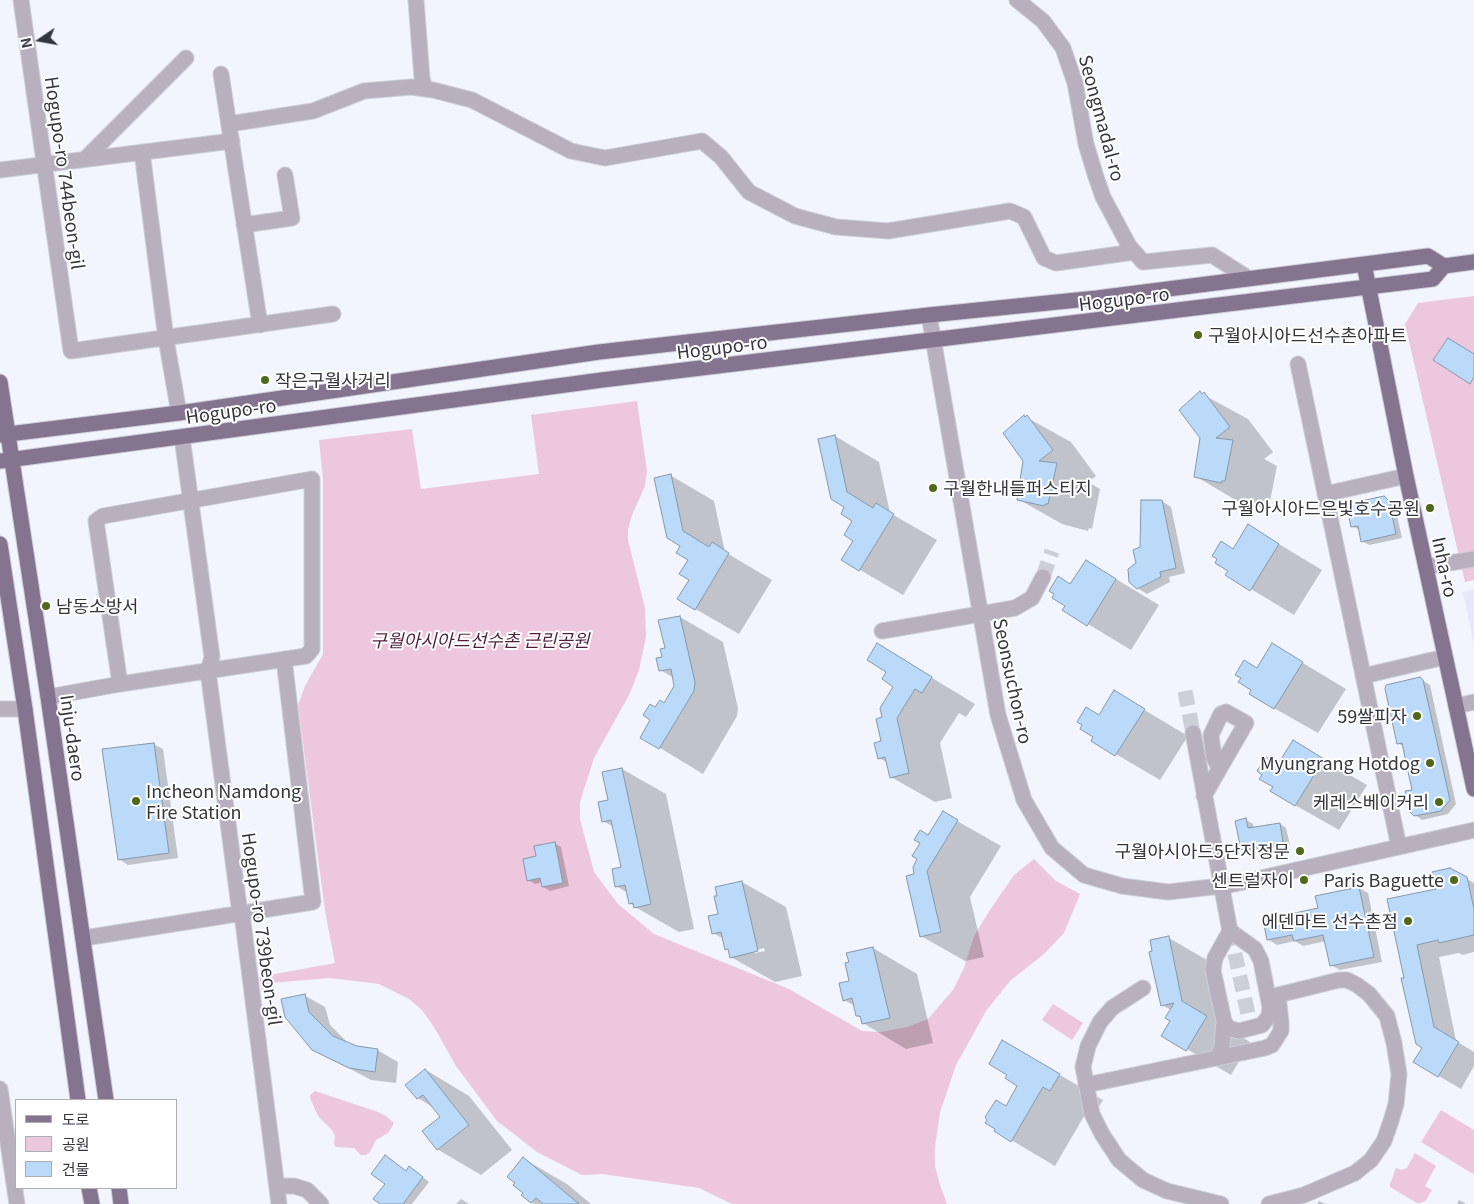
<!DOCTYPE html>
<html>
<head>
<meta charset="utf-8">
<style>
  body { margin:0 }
  #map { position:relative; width:1474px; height:1204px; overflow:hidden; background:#f2f4fe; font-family:Georgia,"Noto Sans KR",serif }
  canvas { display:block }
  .legend { position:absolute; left:15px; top:1099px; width:162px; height:90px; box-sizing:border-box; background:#fff; border:1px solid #aeaeb2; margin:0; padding:6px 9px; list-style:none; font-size:15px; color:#34353f }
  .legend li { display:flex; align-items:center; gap:10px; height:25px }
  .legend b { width:25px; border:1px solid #aeaeb2 }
  .north { position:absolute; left:15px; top:15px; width:50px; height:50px; -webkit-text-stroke:4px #fff; paint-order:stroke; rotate:258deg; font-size:14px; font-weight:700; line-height:20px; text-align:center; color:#34353f }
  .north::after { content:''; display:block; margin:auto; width:18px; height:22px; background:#34353f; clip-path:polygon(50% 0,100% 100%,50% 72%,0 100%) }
</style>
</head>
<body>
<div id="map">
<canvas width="1474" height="1204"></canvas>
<ul class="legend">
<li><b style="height:6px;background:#857490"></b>도로</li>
<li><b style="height:14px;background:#edc7dd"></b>공원</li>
<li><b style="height:14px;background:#bbdafa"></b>건물</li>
</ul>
<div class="north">N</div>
</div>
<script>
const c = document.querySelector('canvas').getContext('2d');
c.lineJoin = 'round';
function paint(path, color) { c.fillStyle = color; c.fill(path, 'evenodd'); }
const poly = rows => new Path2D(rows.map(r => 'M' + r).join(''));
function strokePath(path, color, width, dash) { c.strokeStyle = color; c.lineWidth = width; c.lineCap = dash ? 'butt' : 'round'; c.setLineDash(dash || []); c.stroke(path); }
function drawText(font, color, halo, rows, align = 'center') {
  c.font = font + ' Georgia,"Noto Sans KR",serif'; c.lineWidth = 4; c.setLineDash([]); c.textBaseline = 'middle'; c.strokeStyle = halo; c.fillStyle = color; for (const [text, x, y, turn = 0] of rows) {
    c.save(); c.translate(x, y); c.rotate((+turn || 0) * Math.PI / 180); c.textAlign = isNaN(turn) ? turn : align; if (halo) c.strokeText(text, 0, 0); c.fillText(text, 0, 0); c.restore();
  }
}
const built = poly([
  [1474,589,1474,645,1463,592]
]);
const green = poly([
  [1474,296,1474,580,1465,582,1405,324,1418,303],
  [637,401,647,471,645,486,632,515,628,529,628,540,645,608,646,637,639,670,629,695,594,758,580,802,580,819,594,872,618,904,654,934,789,989,862,1031,881,1032,907,1027,928,1019,953,990,964,968,974,936,988,913,1014,875,1034,859,1056,881,1080,894,1064,933,1044,954,1010,981,986,1011,956,1065,940,1112,935,1147,935,1166,940,1185,947,1204,732,1204,699,1188,602,1174,582,1175,537,1152,497,1121,456,1066,434,1027,422,1010,409,999,379,984,330,978,271,983,266,984,262,992,259,977,335,963,325,911,298,705,305,686,323,654,323,479,319,440,412,429,421,489,539,474,531,415],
  [1053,1004,1083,1023,1072,1040,1042,1020],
  [315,1091,378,1112,386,1116,394,1123,392,1127,388,1133,376,1140,370,1152,366,1155,361,1155,354,1148,336,1147,334,1144,335,1136,332,1130,318,1116,310,1098,310,1095],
  [1441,1110,1474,1130,1474,1172,1473,1174,1421,1142],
  [1415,1153,1436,1166,1425,1186,1432,1190,1426,1200,1421,1203,1417,1203,1390,1187,1390,1184,1396,1168,1401,1170,1407,1168]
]);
const shadow = poly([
  [1200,393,1248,419,1273,452,1264,459,1277,466,1269,506,1266,505,1265,508,1239,502,1195,476,1201,437],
  [1024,416,1071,442,1096,476,1088,482,1100,489,1092,529,1089,528,1088,531,1062,524,1018,499,1025,460],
  [835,436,879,462,890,513,937,540,903,595,843,560,855,540,854,520,846,507],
  [670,475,714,501,725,552,772,580,739,634,678,599,690,579,690,559,682,546],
  [1383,498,1395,506,1402,538,1369,545,1362,541,1360,530,1352,526],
  [1162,501,1171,507,1185,573,1169,577,1170,582,1147,594,1137,588,1138,564,1141,548],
  [1249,526,1322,570,1294,615,1251,589,1219,559,1234,550],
  [1086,561,1159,605,1131,650,1088,624,1071,585],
  [680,617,723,642,738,708,737,716,703,774,642,737,656,709,665,704,676,686,674,678,660,670,666,649],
  [878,645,975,704,966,717,959,713,940,743,952,798,935,802,891,777,888,763,879,758,882,742,883,718,895,686],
  [1273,645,1346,689,1318,733,1274,708,1258,669],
  [1419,678,1430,685,1456,804,1448,814,1422,820,1415,815,1414,791,1404,747,1398,743],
  [1114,692,1188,736,1160,780,1092,740,1095,736,1099,716],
  [1294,742,1367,785,1339,830,1295,805,1274,786],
  [153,744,163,749,178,858,128,865,119,859],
  [622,769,666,794,694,929,679,932,635,907,630,903,628,893,616,886,623,868,614,827,603,821],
  [943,813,1001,846,970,897,984,957,965,961,921,936,916,875,929,836],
  [1246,820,1253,824,1254,829,1280,824,1286,828,1290,845,1249,853,1242,849],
  [554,843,561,847,569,886,550,891,543,887,542,882,535,884,528,880,538,857],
  [1450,870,1474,883,1474,952,1462,955,1459,953,1439,957,1456,1041,1474,1052,1474,1066,1461,1089,1415,1062,1423,1047,1388,900,1437,890],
  [742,882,786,907,802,976,775,982,731,957,730,951,726,949,724,939,713,933,719,915],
  [764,948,765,951,755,953,753,951],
  [1359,888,1368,893,1382,962,1340,970,1331,965,1326,941,1303,946,1295,941,1277,945,1269,940,1319,908],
  [1169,938,1212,963,1226,1027,1250,1042,1231,1075,1163,1035,1172,1021,1171,1010,1162,1005],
  [873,948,917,974,933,1043,906,1049,863,1023,862,1018,857,1016,855,1006,844,1000],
  [304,995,325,1007,330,1025,348,1043,357,1047,377,1050,398,1062,396,1083,371,1080,313,1049],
  [1003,1042,1103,1100,1094,1115,1087,1111,1055,1166,996,1131,1006,1107,1019,1085,1008,1074],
  [426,1070,469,1096,512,1150,481,1175,437,1149,441,1117,434,1108,418,1098,407,1085],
  [385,1157,407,1172,416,1172,429,1182,412,1204,382,1204,386,1184],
  [524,1159,567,1184,591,1204,534,1204,523,1194,525,1192],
  [461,1199,469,1204,456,1204],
  [1459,1200,1466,1204,1457,1204],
  [1319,1201,1325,1204,1317,1204]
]);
const building = poly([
  [1448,338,1474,354,1474,377,1470,384,1433,360,1448,338],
  [1200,391,1202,394,1204,392,1230,427,1216,438,1233,440,1225,481,1222,481,1221,483,1194,477,1200,438,1179,410,1200,391],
  [1024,415,1025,417,1027,415,1053,450,1039,461,1057,463,1048,504,1045,504,1044,506,1017,500,1023,461,1003,433,1024,415],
  [835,435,847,492,873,508,876,503,894,514,859,571,841,560,853,541,844,535,852,521,841,514,844,507,831,499,818,439,835,435],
  [671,474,683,531,709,547,712,542,729,553,695,610,677,599,689,580,679,574,688,560,676,553,680,546,667,538,654,478,671,474],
  [1384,496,1389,501,1396,534,1361,542,1358,526,1351,527,1348,512,1352,503,1384,496],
  [1141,500,1162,500,1176,568,1160,572,1161,577,1137,589,1129,582,1128,569,1136,563,1133,550,1140,547,1141,500],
  [1248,524,1279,544,1250,591,1225,575,1228,571,1215,563,1217,559,1212,556,1221,541,1233,549,1248,524],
  [1086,560,1116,579,1087,626,1062,610,1065,606,1052,598,1054,594,1049,591,1058,576,1070,584,1086,560],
  [680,616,695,682,694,691,659,749,640,738,650,720,643,715,650,704,655,707,660,700,664,703,674,686,671,669,659,671,656,658,662,657,660,649,665,648,658,620,680,616],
  [877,643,932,677,922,693,915,689,897,718,909,773,890,778,885,757,878,759,874,743,881,741,876,719,882,717,880,708,893,687,882,679,886,672,867,660,877,643],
  [1272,643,1303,662,1274,709,1249,694,1251,690,1238,682,1241,678,1235,675,1244,660,1257,668,1272,643],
  [1420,677,1423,680,1450,800,1441,811,1414,816,1410,812,1405,791,1412,790,1402,743,1397,744,1385,689,1386,685,1420,677],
  [1114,690,1145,709,1115,756,1091,741,1093,737,1080,729,1082,725,1077,722,1086,707,1099,715,1114,690],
  [1293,740,1324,759,1295,806,1270,791,1273,787,1259,779,1262,775,1257,771,1266,757,1278,764,1293,740],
  [154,743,169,853,118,860,102,749,154,743],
  [622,768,651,904,634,908,633,903,629,904,625,885,615,887,612,869,621,867,611,820,602,822,598,802,608,800,602,772,622,768],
  [943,811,958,820,927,871,941,932,920,937,906,876,914,874,913,867,917,859,912,856,920,843,914,840,920,830,928,835,943,811],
  [1246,818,1248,828,1280,823,1283,842,1241,850,1235,821,1246,818],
  [555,842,563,883,542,887,540,878,527,881,523,859,536,856,534,846,555,842],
  [1450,868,1467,877,1474,909,1474,935,1439,943,1438,940,1417,945,1434,1027,1459,1042,1438,1077,1413,1062,1422,1048,1416,1044,1401,978,1404,978,1387,899,1436,889,1432,872,1450,868],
  [742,881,758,951,730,958,728,949,725,950,721,932,712,934,708,916,718,914,714,896,717,896,715,887,742,881],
  [1359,887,1374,957,1330,966,1323,935,1294,941,1292,935,1267,940,1263,920,1318,908,1315,896,1359,887],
  [1169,936,1182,1001,1207,1016,1186,1051,1161,1036,1170,1021,1165,1018,1174,1003,1161,1006,1149,952,1152,951,1150,940,1169,936],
  [873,947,890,1018,862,1024,860,1016,856,1016,852,998,843,1001,839,983,849,981,845,963,849,962,846,953,873,947],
  [305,994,309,1012,333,1036,357,1046,378,1049,375,1072,349,1068,312,1050,285,1017,281,999,305,994],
  [1002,1040,1060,1074,1050,1091,1043,1087,1011,1142,994,1131,995,1129,985,1123,987,1120,985,1117,996,1100,1006,1106,1017,1086,1005,1078,1007,1075,989,1064,1002,1040],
  [425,1069,469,1125,437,1150,422,1131,440,1117,423,1095,417,1099,405,1085,425,1069],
  [385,1155,406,1171,409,1166,423,1177,403,1204,380,1204,373,1199,385,1184,371,1174,385,1155],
  [523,1157,579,1204,543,1204,536,1198,531,1203,521,1195,523,1193,513,1185,515,1183,507,1177,523,1157]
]);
const minorTunnel = poly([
  [1043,577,1052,551],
  [1185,691,1193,733],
  [1230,931,1248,1014]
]);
const minor = poly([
  [21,0,71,351,333,314],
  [416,0,422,78,425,89],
  [1017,0,1043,21,1063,48,1075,83,1086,144,1096,177,1103,197,1129,246,1138,256,1143,262,1212,255,1248,278],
  [221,74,260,325],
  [229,124,313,111,364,91,411,87,433,90,472,100,571,151,605,158,702,141,721,157,749,192,795,216,836,227,888,231,1010,211,1024,217,1044,258,1056,263,1134,252],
  [142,152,166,339,179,413],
  [85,159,186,58],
  [0,170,232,141],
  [244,225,292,218,285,175],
  [929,315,998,715,1024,800,1052,848,1084,875,1122,886,1168,892,1230,885,1474,830],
  [1298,364,1399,847],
  [182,437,212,657,208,671,240,914,243,922,279,1204],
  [1325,494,1406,476],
  [1426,567,1474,559],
  [882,631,1015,608,1032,598,1043,577],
  [1363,676,1445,657],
  [48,697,120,684,306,656,312,649,312,479,103,516,96,521,120,684],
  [1456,706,1474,702],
  [0,709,25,709],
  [1193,733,1230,931,1215,958,1213,970,1224,1021,1228,1028,1239,1031,1262,1025,1269,1016,1270,1007,1261,961,1255,949,1230,931],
  [1204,796,1221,766,1246,723,1226,712,1221,714,1211,735,1214,758,1217,764,1221,766],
  [84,938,313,902,284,659],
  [1143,988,1112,1008,1100,1022,1088,1046,1083,1067,1092,1114,1102,1134,1119,1160,1143,1180,1167,1191,1221,1204],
  [1218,1057,1222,1046,1224,1021],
  [1086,1085,1265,1048,1272,1045,1281,1031,1281,1022,1278,995],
  [0,1089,17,1204],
  [277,1186,294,1186,307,1190,321,1204],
  [1269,1204,1304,1195,1355,1173,1371,1160,1384,1141,1391,1121,1396,1104,1399,1074,1394,1043,1387,1016,1369,994,1357,985,1347,980,1339,980,1278,995]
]);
const major = poly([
  [1364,264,1406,476,1474,789],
  [0,382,48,697,106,1100],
  [0,435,179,413,599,352,929,315,1097,298,1428,256,1444,266,1474,262],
  [0,461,602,380,1433,279,1444,266],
  [0,544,25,709,78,1100],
  [89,1188,92,1204],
  [119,1188,121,1204]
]);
const markers = [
  [1198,335,5,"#4f6819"],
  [265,380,5,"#4f6819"],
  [933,488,5,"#4f6819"],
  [1430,508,5,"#4f6819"],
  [46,606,5,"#4f6819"],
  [1417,716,5,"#4f6819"],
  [1430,763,5,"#4f6819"],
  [136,801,5,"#4f6819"],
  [1439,802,5,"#4f6819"],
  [1300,851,5,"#4f6819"],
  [1304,880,5,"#4f6819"],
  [1454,880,5,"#4f6819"],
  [1408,921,5,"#4f6819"]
];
const streetNames = [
  ["Seongmadal-ro",1102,118,75],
  ["Hogupo-ro 744beon-gil",65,173,82],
  ["Hogupo-ro",1124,299,-7],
  ["Hogupo-ro",722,347,-7],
  ["Hogupo-ro",231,411,-8],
  ["Inha-ro",1445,567,78],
  ["Seonsuchon-ro",1013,681,78],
  ["Inju-daero",73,738,82],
  ["Hogupo-ro 739beon-gil",262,929,82]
];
const poiNames = [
  ["구월아시아드선수촌아파트",1208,335,"left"],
  ["작은구월사거리",275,380,"left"],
  ["구월한내들퍼스티지",943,488,"left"],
  ["구월아시아드은빛호수공원",1420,508],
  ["남동소방서",56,606,"left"],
  ["59쌀피자",1407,716],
  ["Myungrang Hotdog",1420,763],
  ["Incheon Namdong",146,791,"left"],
  ["Fire Station",146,812,"left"],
  ["케레스베이커리",1429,802],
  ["구월아시아드5단지정문",1290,851],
  ["센트럴자이",1294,880],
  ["Paris Baguette",1444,880],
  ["에덴마트 선수촌점",1398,921]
];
const parkNames = [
  ["구월아시아드선수촌 근린공원",480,640]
];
paint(built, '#e5e7fb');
paint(green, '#edc7dd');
paint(shadow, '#0003');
paint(building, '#bbdafa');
strokePath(building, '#8698aa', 1);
strokePath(minorTunnel, '#ccced8', 15, [15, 8]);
strokePath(minor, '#ccced8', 17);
strokePath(major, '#ccced8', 17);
strokePath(minor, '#b8afbf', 15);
strokePath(major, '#857490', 15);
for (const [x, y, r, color] of markers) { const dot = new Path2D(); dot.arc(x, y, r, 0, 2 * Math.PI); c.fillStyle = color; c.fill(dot); strokePath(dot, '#fff', 2); }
drawText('18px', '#34353f', '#fff', streetNames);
drawText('18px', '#34353f', '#fff', poiNames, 'right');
drawText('italic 18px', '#501f40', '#fff', parkNames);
</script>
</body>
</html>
